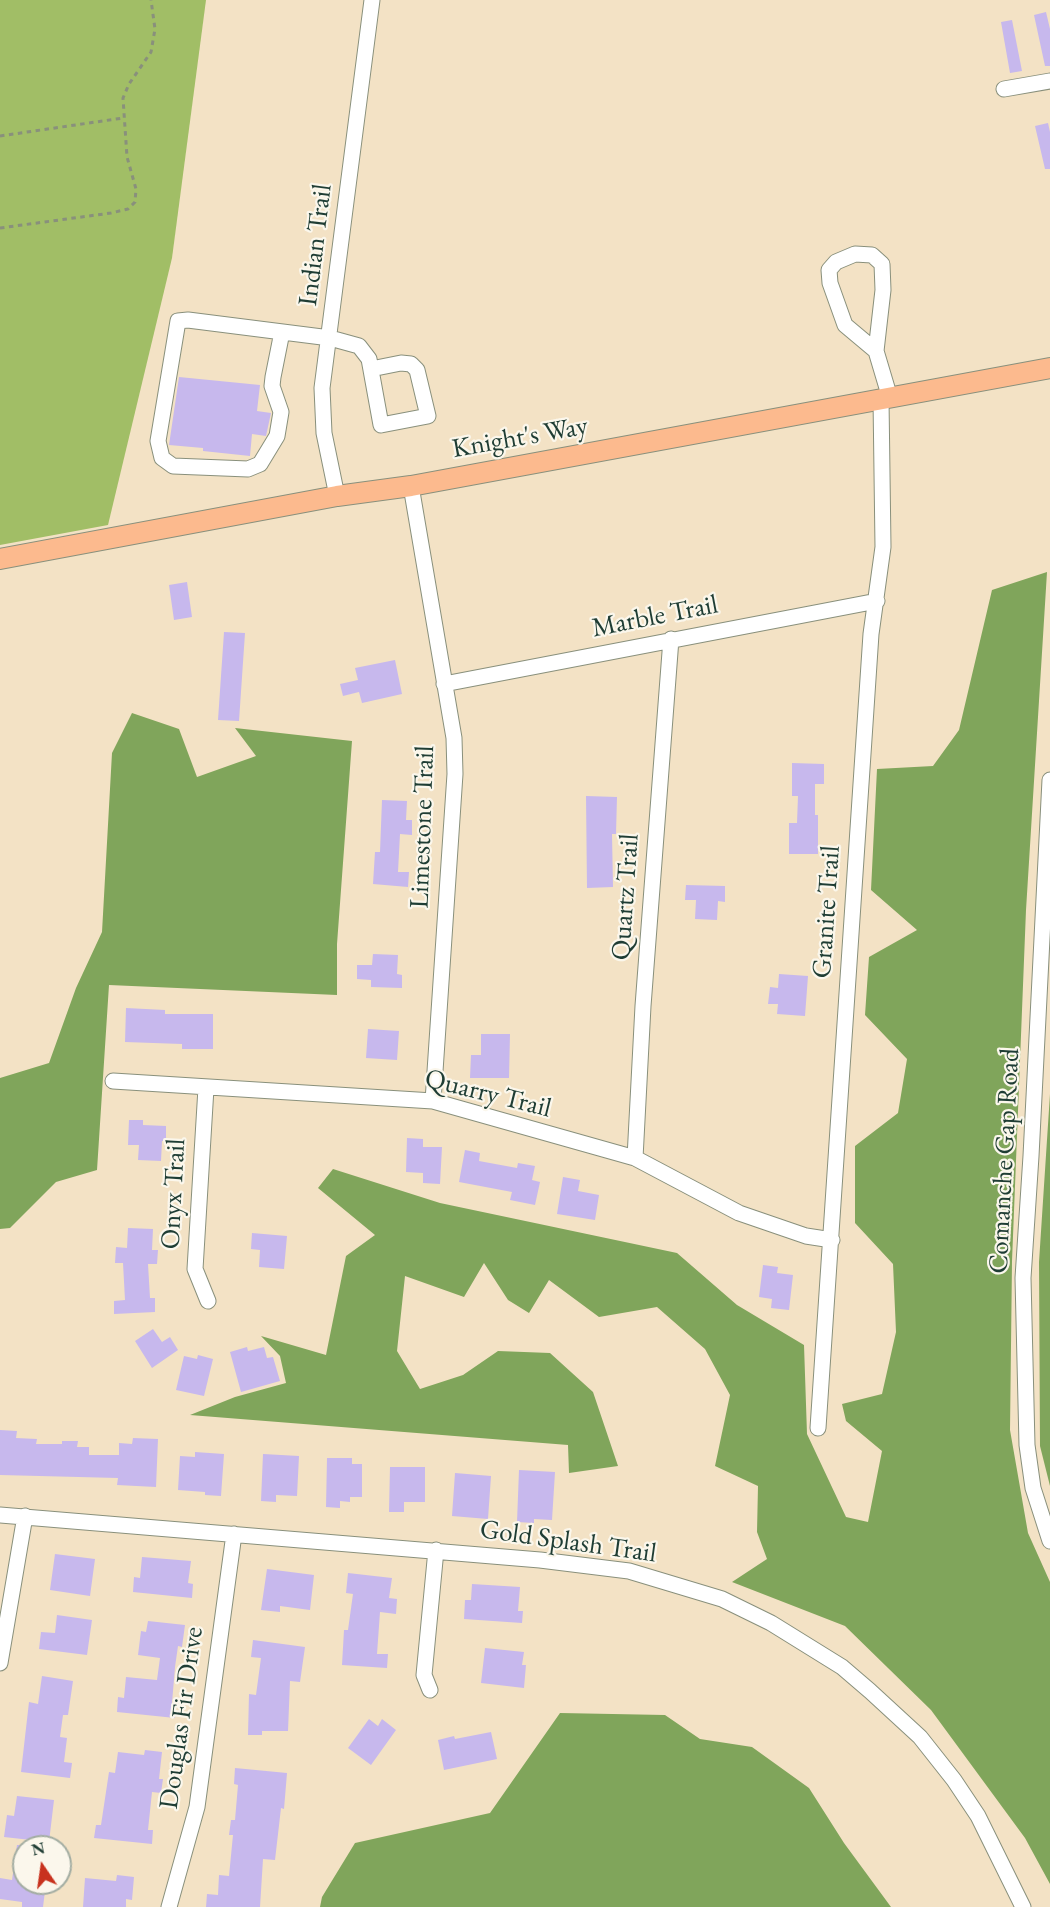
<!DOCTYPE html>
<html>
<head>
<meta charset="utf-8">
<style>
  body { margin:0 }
  #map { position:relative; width:1050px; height:1907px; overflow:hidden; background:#f3e2c5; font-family:"EB Garamond",serif }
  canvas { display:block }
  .north { position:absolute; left:12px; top:1835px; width:60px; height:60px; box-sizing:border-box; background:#fbf7ec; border:2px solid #a3ada2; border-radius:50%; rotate:347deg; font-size:16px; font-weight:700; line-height:24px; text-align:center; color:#1f3d34 }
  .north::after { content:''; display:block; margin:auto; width:21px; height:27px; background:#c8321e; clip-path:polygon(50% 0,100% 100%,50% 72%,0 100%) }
</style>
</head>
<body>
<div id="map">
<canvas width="1050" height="1907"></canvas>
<div class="north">N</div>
</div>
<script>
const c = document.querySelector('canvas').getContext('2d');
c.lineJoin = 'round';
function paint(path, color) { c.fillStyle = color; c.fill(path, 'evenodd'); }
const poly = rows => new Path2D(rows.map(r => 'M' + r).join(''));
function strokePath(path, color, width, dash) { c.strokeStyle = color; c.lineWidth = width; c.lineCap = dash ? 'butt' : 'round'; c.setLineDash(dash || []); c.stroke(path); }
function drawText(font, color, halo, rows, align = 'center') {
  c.font = font + ' "EB Garamond",serif'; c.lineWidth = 4.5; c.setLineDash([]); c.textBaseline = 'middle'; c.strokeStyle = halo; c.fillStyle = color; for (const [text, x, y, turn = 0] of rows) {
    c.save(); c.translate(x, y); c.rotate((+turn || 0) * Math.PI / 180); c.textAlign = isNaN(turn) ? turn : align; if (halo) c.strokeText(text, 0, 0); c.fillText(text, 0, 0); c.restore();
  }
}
const green = poly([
  [0,0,206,0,172,258,108,525,0,545]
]);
const forest = poly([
  [1047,572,1026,910,1012,1261,1010,1430,1028,1533,1050,1582,1050,1884,1025,1838,931,1710,845,1626,732,1582,767,1559,757,1532,758,1486,715,1466,730,1395,705,1349,657,1307,599,1317,549,1280,529,1313,508,1300,484,1263,464,1297,405,1276,397,1351,420,1389,463,1375,498,1351,550,1353,593,1392,618,1466,569,1473,568,1445,190,1415,235,1397,286,1383,280,1356,261,1336,326,1355,346,1256,375,1235,318,1188,333,1169,440,1203,677,1253,737,1305,804,1345,807,1434,846,1517,868,1522,882,1451,846,1421,842,1404,882,1394,896,1332,893,1264,855,1223,855,1146,898,1113,907,1059,865,1015,869,957,917,930,871,890,877,769,933,766,959,730,992,590],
  [132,713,179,729,197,777,256,756,235,728,352,741,337,944,337,995,109,985,97,1170,56,1182,10,1228,0,1229,0,1078,49,1063,76,988,102,932,112,753],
  [1050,1094,1050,1486,1040,1446,1039,1262],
  [560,1713,665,1715,700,1739,752,1747,809,1788,844,1843,891,1907,320,1907,322,1897,355,1843,490,1813]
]);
const building = poly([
  [1046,12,1050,29,1050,66,1045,66,1034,15],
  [1012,20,1022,71,1010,73,1001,22],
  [1048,123,1050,132,1050,169,1045,169,1035,126],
  [179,377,260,385,257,411,271,413,266,436,252,434,250,456,203,451,203,448,169,445],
  [187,582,192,617,174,620,169,585],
  [224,632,245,633,239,721,218,720],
  [395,660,402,694,362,703,359,692,343,696,340,684,358,680,355,668],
  [792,763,824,764,824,784,815,784,815,815,818,815,818,854,789,854,789,823,797,823,798,796,792,796],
  [586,796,617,797,616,834,612,834,613,887,587,888],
  [382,800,407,801,406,820,412,820,412,835,400,834,398,872,409,872,408,887,373,884,375,852,380,852],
  [686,885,725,886,725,902,718,901,717,920,695,919,696,900,685,900],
  [373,954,398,955,397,974,402,975,402,988,371,987,371,980,357,979,357,965,372,965],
  [779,974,808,976,805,1016,777,1014,778,1004,768,1004,770,987,778,988],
  [126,1008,165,1010,165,1014,213,1014,213,1049,182,1049,182,1044,125,1042],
  [368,1029,399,1031,397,1060,366,1058],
  [481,1034,510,1034,509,1078,470,1078,471,1055,481,1055],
  [129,1120,143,1120,143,1125,166,1126,166,1141,162,1141,161,1161,138,1160,139,1145,128,1145],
  [407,1138,423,1139,423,1147,442,1147,440,1184,423,1183,423,1173,406,1172],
  [465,1150,480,1153,479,1161,517,1168,518,1163,535,1166,532,1180,540,1182,535,1205,510,1200,512,1192,459,1182],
  [563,1177,580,1180,578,1191,599,1195,595,1220,557,1214],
  [128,1228,153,1229,152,1250,158,1250,157,1264,148,1264,150,1298,155,1298,155,1312,114,1314,114,1301,125,1300,123,1263,115,1263,116,1247,127,1248],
  [252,1233,287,1236,284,1269,259,1267,260,1250,251,1249],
  [763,1265,778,1267,777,1273,793,1275,789,1310,771,1308,772,1299,759,1297],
  [153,1329,162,1342,170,1337,178,1350,152,1368,135,1341],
  [247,1347,248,1351,264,1347,267,1358,273,1357,280,1381,241,1392,230,1352],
  [198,1355,213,1359,204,1396,176,1390,184,1356,197,1359],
  [0,1430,17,1431,16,1438,37,1439,36,1444,62,1444,62,1441,78,1441,77,1447,89,1447,89,1455,119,1455,119,1443,132,1444,133,1438,158,1439,156,1487,117,1485,118,1478,0,1475],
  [195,1452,224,1454,221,1496,205,1495,205,1492,178,1490,180,1456,195,1457],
  [263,1454,299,1456,297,1496,276,1495,276,1502,261,1501],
  [327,1458,352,1458,352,1464,362,1464,362,1497,350,1497,350,1502,340,1501,340,1508,326,1507],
  [390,1467,425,1467,425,1502,404,1502,404,1512,389,1512],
  [519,1470,555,1472,552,1520,534,1519,534,1523,517,1522],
  [455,1473,491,1476,488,1519,452,1516],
  [55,1554,95,1559,90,1596,50,1590],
  [142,1557,191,1561,188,1583,193,1584,192,1598,133,1592,134,1577,140,1578],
  [267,1569,314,1575,310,1610,280,1606,280,1612,261,1610],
  [348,1573,392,1578,389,1598,397,1599,396,1614,380,1612,377,1654,388,1654,387,1668,342,1665,344,1630,348,1630,353,1594,346,1593],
  [472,1584,520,1587,518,1611,523,1611,522,1623,464,1619,465,1600,471,1600],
  [57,1615,92,1620,87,1655,39,1649,41,1632,55,1633],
  [148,1621,185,1625,182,1647,178,1646,175,1667,172,1703,176,1703,175,1718,117,1712,118,1697,124,1698,126,1677,157,1680,160,1658,138,1655,141,1631,146,1632],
  [253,1640,305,1647,300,1682,290,1681,288,1731,262,1731,262,1735,248,1735,249,1694,256,1695,261,1658,251,1657],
  [485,1648,524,1652,522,1665,526,1665,524,1688,481,1683],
  [42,1676,73,1681,68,1715,63,1715,60,1737,67,1738,64,1762,72,1763,70,1778,21,1772,29,1702,38,1704],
  [369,1719,378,1726,382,1719,396,1730,371,1765,348,1748],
  [491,1732,497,1759,444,1770,438,1740,454,1736,455,1739],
  [145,1750,162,1752,159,1779,163,1779,161,1793,152,1792,148,1830,153,1830,152,1844,94,1838,96,1825,101,1825,109,1772,115,1773,118,1752,144,1755],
  [235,1768,287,1773,284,1809,281,1808,275,1860,263,1859,260,1907,206,1907,207,1894,218,1895,219,1875,229,1876,233,1835,229,1835,231,1820,235,1820,238,1785,234,1784],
  [17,1796,54,1800,49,1842,4,1837,7,1815,14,1816],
  [17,1845,24,1845,24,1883,46,1883,43,1907,22,1907,22,1902,0,1899,0,1878,12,1880],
  [117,1875,134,1877,132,1900,126,1899,126,1907,83,1907,85,1878,116,1881]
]);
const path = poly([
  [0,136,123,118],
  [0,228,111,213,128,209,135,202,136,189,127,157,123,98,129,84,151,52,155,29,151,0]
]);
const minor = poly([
  [1004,89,1050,81],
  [282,332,273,377,272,386,281,412,277,436,260,464,248,469,173,466,162,458,158,441,178,321,188,320,330,338,359,346,369,359,381,425,428,416,417,370,411,364,401,363,371,369],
  [876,351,845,325,830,283,829,270,836,262,855,254,872,255,882,264,883,290,876,351,890,398],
  [411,486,454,738,455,774,433,1101],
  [337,496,324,433,322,388,372,0],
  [444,684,877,601],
  [1050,780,1031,1156,1023,1278,1027,1445,1033,1488,1050,1541],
  [113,1081,433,1101,635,1158,739,1213,806,1236,832,1240],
  [206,1088,195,1269,208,1301],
  [635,1158,643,1006,671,639],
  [818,1428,871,634,883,547,881,399],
  [0,1515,540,1560,629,1571,722,1599,771,1623,842,1667,870,1691,920,1737,954,1780,978,1816,1023,1907],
  [0,1663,25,1516],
  [430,1690,424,1675,436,1550],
  [169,1907,197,1807,234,1534]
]);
const major = poly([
  [0,559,337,496,411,486,1050,368]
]);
const streetNames = [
  ["Indian Trail",316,245,-83],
  ["Knight's Way",520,438,-10],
  ["Marble Trail",655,617,-11],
  ["Limestone Trail",423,827,-88],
  ["Quartz Trail",626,897,-86],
  ["Granite Trail",827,912,-86],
  ["Quarry Trail",488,1094,14],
  ["Comanche Gap Road",1005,1161,-87],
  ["Onyx Trail",174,1194,-87],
  ["Gold Splash Trail",568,1542,8],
  ["Douglas Fir Drive",182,1718,-82]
];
paint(green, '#a1be66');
paint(forest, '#80a55b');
paint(building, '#c7b8ed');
strokePath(minor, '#89907c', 17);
strokePath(major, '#89907c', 22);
strokePath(path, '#89907c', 3, [4.5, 4.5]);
strokePath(minor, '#fff', 15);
strokePath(major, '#fcba8e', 20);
drawText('27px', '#1f3d34', '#fbf7ec', streetNames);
</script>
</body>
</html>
